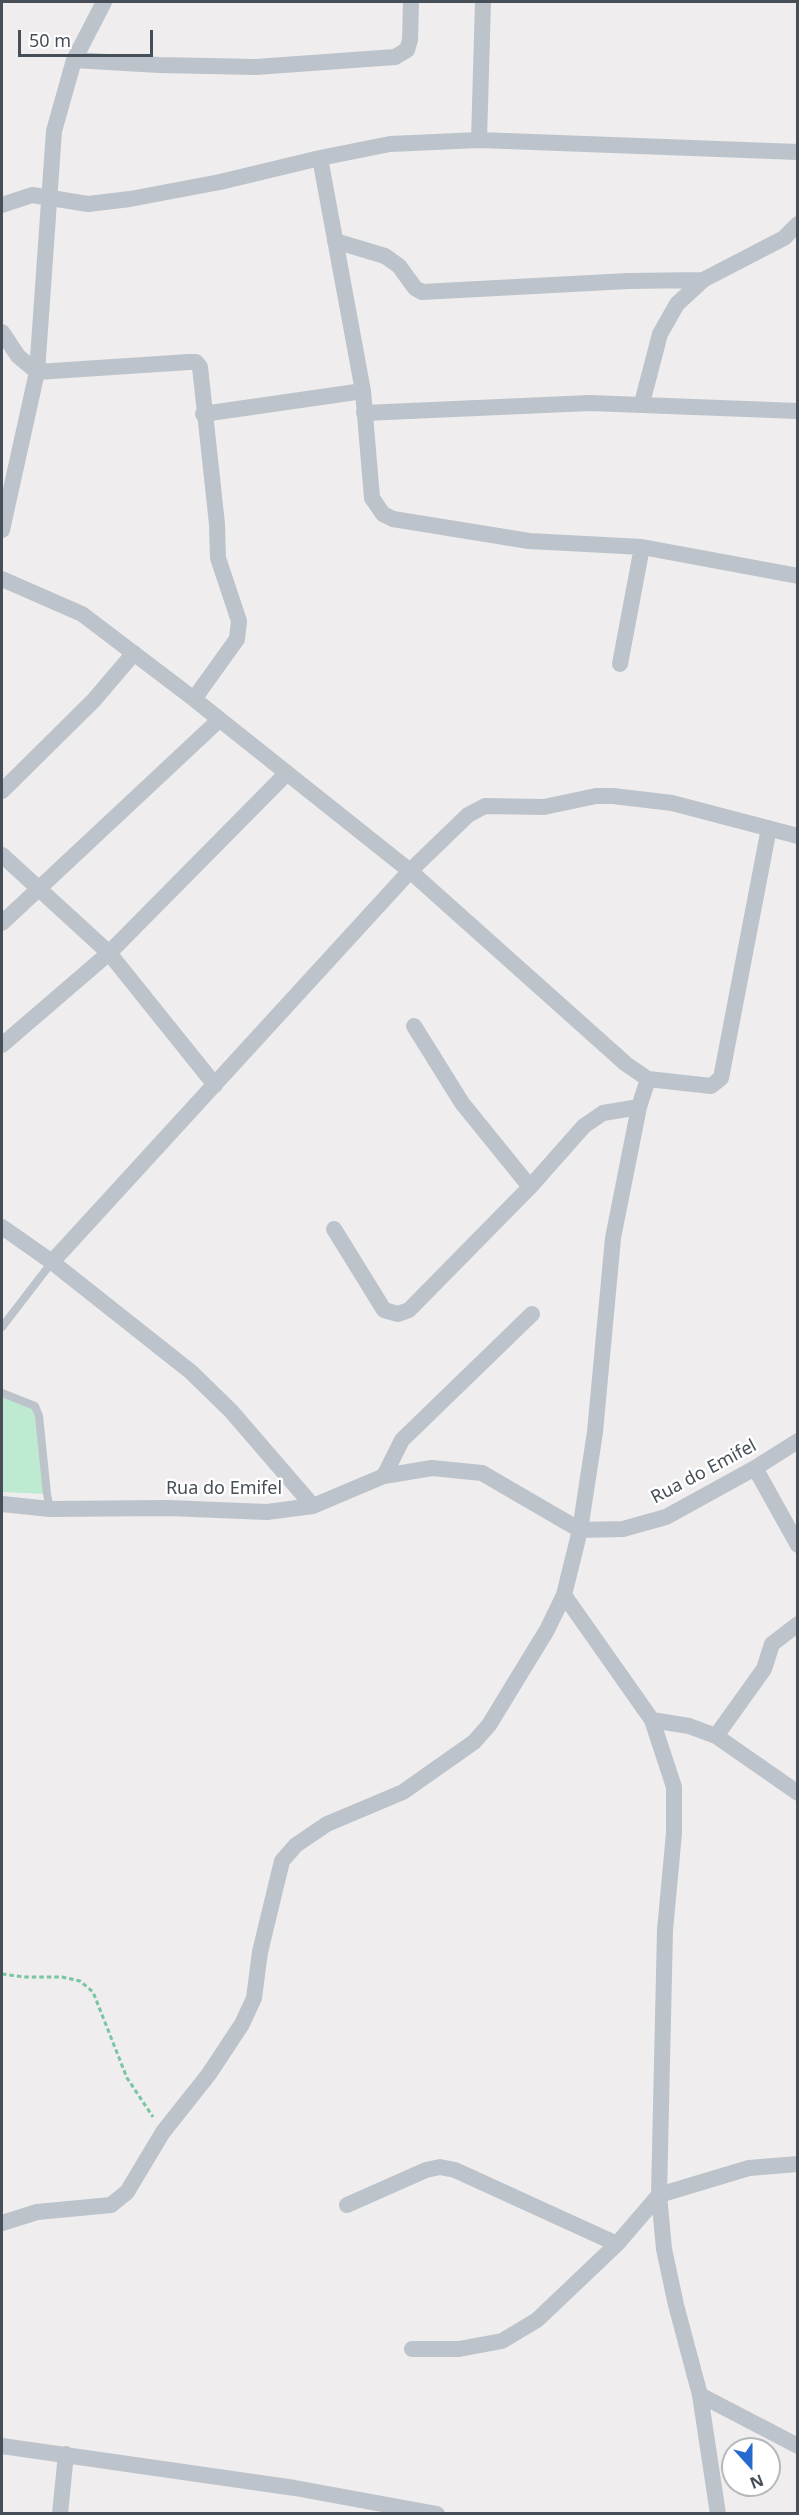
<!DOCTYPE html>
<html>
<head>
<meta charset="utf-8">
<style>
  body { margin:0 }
  #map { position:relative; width:799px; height:2515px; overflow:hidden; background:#efeded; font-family:"Noto Sans",sans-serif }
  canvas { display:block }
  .frame { position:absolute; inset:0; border:3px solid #464f58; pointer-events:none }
  .north { position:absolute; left:721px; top:2437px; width:60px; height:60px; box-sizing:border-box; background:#fff; border:2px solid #b5b9bc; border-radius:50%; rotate:159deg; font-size:16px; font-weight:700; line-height:24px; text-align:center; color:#464f58 }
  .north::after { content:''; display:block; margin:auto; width:21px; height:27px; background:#276acf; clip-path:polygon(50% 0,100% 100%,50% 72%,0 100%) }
  .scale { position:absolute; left:18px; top:30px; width:135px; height:27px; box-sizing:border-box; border:3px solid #464f58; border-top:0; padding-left:8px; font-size:18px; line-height:21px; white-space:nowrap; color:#464f58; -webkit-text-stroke:4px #fff; paint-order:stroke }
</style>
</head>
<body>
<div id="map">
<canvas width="799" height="2515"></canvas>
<div class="frame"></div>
<div class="north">N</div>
<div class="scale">50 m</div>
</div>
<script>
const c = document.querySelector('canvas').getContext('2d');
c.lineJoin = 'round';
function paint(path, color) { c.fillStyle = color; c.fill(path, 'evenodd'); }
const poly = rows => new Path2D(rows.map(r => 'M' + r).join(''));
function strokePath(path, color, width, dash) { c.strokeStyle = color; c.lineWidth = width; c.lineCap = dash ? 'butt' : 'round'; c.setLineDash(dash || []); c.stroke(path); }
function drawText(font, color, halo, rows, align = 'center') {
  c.font = font + ' "Noto Sans",sans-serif'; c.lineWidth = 5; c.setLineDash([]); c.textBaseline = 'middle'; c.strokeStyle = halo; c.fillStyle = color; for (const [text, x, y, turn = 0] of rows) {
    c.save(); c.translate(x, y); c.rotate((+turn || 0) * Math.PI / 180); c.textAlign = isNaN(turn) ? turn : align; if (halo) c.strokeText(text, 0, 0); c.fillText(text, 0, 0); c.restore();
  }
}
const green = poly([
  [2,1393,35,1406,47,1494,2,1492]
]);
const path = poly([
  [2,1974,24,1977,62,1977,80,1981,93,1992,127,2078,153,2117]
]);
const lane = poly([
  [2,1327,52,1262],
  [2,1393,35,1406,39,1416,47,1494,50,1509]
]);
const street = poly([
  [74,60,159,65,256,67,395,57,407,50,410,40,411,2],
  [479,140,483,2],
  [320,158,363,391,372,498,383,514,393,519,529,541,642,547,798,576],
  [2,205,32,195,88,204,130,199,220,182,320,158,390,144,479,140,798,152],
  [335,241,385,256,399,266,415,288,422,292,628,281,703,280],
  [2,332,18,356,37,372,189,362,196,362,200,367,217,524,218,558,239,621,237,639,194,699],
  [642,403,660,334,677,304,703,280,784,238,798,224],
  [364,413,590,403,798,411],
  [203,414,363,391],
  [2,530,37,372,54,131,74,60,104,2],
  [2,579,82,614,194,699,410,871,626,1064,648,1079,711,1086,721,1078,769,828],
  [620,664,642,547],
  [2,791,94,700,134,653],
  [2,855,109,953,215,1085],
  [2,923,218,721],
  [414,1026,462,1103,530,1187],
  [2,1045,109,953,287,773],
  [2,1227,52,1262,191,1372,231,1411,313,1506],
  [334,1229,384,1310,398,1314,409,1310,530,1187,584,1126,603,1113,639,1107],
  [52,1262,410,871,468,815,485,806,544,807,596,796,613,796,672,803,798,836],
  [755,1468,798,1545],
  [384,1476,402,1440,532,1314],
  [2,1504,50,1509,168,1508,267,1512,313,1506,384,1476,432,1468,482,1473,580,1530,623,1529,666,1517,755,1468,798,1441],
  [564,1595,652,1720,674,1787,674,1833,665,1930,659,2195,664,2249,676,2305,700,2395,718,2514],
  [652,1720,689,1726,716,1736,798,1793],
  [716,1736,764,1669,772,1644,798,1624],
  [347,2205,426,2170,440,2167,455,2170,617,2244],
  [2,2223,37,2212,111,2205,127,2192,163,2132,209,2074,242,2024,254,1998,260,1952,282,1861,296,1845,327,1824,403,1792,474,1742,489,1725,547,1630,564,1595,580,1530,595,1432,613,1238,639,1107,648,1079],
  [412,2349,459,2349,502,2341,537,2320,617,2244,659,2195,749,2168,798,2164],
  [700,2395,798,2446],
  [2,2446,295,2488,437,2514],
  [60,2514,66,2454]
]);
const streetNames = [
  ["Rua do Emifel",704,1472,-28],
  ["Rua do Emifel",224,1489]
];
paint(green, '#bdead0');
strokePath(path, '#78c5a2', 3, [4.5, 3]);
strokePath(lane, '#bcc3cb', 8);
strokePath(street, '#bcc3cb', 16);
drawText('18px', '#464f58', '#fff', streetNames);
</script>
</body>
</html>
